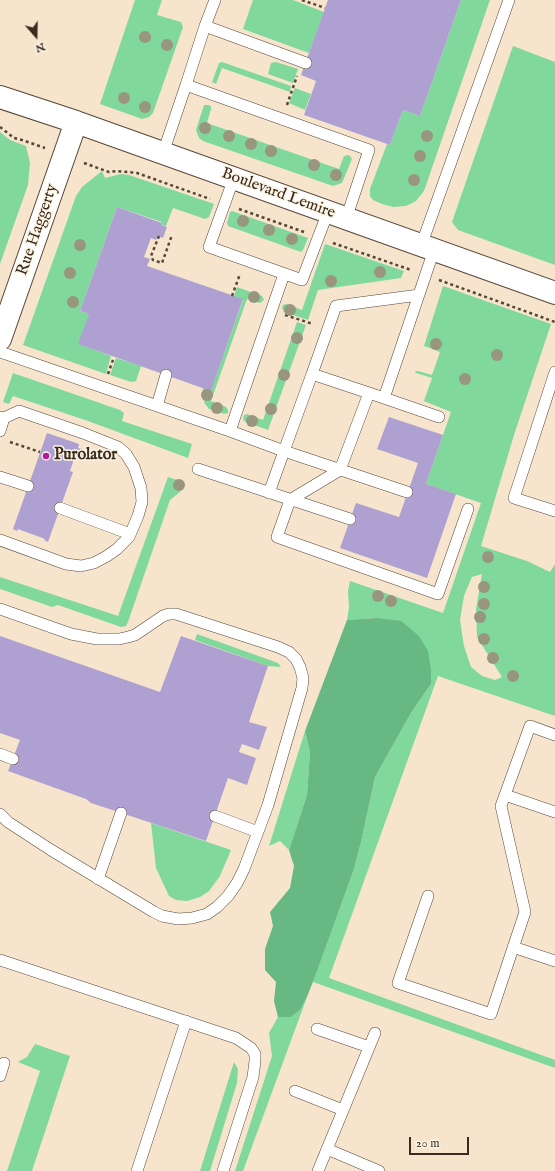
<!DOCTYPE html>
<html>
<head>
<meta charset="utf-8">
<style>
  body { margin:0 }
  #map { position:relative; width:555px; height:1171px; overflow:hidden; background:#f6e5cc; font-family:"IM FELL English",serif }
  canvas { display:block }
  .north { position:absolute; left:16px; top:16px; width:40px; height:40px; -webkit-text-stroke:3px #fcf5e5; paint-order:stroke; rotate:160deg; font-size:11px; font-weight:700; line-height:16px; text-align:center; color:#3b2a1e }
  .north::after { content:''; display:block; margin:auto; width:14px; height:18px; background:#3b2a1e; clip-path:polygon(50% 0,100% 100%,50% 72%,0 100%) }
  .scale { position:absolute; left:409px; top:1137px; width:60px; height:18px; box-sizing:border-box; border:2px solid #3b2a1e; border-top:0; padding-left:5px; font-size:12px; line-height:14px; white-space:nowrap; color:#3b2a1e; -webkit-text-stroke:3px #fcf5e5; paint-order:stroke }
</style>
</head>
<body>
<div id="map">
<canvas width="555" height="1171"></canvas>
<div class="north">N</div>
<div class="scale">20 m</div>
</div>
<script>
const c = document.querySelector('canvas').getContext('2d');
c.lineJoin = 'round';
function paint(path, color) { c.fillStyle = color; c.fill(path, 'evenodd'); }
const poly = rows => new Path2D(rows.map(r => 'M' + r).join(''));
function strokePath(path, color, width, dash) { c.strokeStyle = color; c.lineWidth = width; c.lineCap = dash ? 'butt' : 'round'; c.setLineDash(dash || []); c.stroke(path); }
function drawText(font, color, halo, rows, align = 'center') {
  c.font = font + ' "IM FELL English",serif'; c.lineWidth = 3; c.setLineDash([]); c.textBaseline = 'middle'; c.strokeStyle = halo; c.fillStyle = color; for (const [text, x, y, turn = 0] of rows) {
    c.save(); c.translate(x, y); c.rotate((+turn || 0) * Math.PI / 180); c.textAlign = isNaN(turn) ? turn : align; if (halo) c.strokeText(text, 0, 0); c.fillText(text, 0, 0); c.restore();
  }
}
const green = poly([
  [135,0,162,0,157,15,181,22,183,27,153,113,149,117,142,119,100,104],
  [253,0,293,0,324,12,309,53,243,29],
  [461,0,490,0,424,191,416,201,406,206,393,207,382,204,373,200,370,196,370,189,387,144,390,145,403,110,420,116],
  [513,46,555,62,555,265,458,230,452,222],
  [222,62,291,86,290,92,222,68,216,84,212,82,219,63],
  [276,62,298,69,293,83,268,74,271,63],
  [295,88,311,94,305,110,289,103],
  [204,105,208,105,211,106,211,109,207,123,339,169,344,156,349,155,352,159,342,183,333,186,203,141,199,138,196,130],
  [0,132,10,140,26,146,30,163,28,185,0,264],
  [102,171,105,178,121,174,129,175,214,204,209,217,205,219,173,208,166,226,161,225,162,222,117,207,80,311,89,314,79,344,111,356,106,374,23,345,76,196,82,187],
  [232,211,308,238,303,250,301,252,228,226,227,223,230,212],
  [325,244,404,271,401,278,318,290,308,320,284,312,282,308,283,305,286,304,302,310],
  [443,286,551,324,514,435,481,546,527,561,550,572,555,564,555,716,438,676,329,978,555,1060,555,1068,313,982,354,869,361,842,375,777,411,713,431,684,376,618,347,620,349,607,348,591,350,581,443,613,481,503,426,484,451,412,424,401,432,378,416,373,415,371,418,371,432,375,440,352,424,346],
  [482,574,476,609,477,637,502,677,495,680,482,676,471,667,464,646,460,620,464,596,472,577],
  [237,287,262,296,264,300,260,303,247,299,211,401,226,407,228,410,228,413,225,414,209,409,205,404,202,396,203,388,211,390,243,300,234,296],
  [297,322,306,325,268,430,246,422,244,421,243,418,244,415,247,414,263,420],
  [116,358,141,366,136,381,131,382,110,375],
  [13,373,120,410,124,413,122,421,192,444,188,458,88,421,13,396,9,404,3,402],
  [168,477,183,482,180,492,170,500,128,622,126,626,121,627,58,605,52,607,0,589,0,577,118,616],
  [197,634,278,663,281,667,268,666,195,640],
  [305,731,310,752,307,795,289,850,280,841,269,846],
  [151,823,231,850,220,876,209,891,200,897,187,901,176,900,169,896,156,868],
  [307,997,243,1171,235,1171,272,1056,269,1033,278,1017,291,1017,300,1010],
  [35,1044,70,1056,32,1171,7,1171,40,1071,18,1062,27,1057],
  [234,1062,238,1069,237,1083,210,1171,200,1171]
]);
const forest = poly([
  [376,618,401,621,419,636,428,651,431,670,431,684,411,713,375,777,361,842,354,869,316,974,307,997,300,1010,291,1017,278,1017,274,1001,276,982,265,970,265,949,273,926,270,912,290,888,294,866,289,850,307,795,310,752,305,731,347,620]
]);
const building = poly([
  [328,0,461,0,420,116,403,110,390,145,304,115,316,81,301,75],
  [117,207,162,223,161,225,167,227,163,238,158,236,156,240,151,238,144,257,150,259,147,266,243,299,211,391,78,344,89,314,80,311],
  [389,417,443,435,426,484,456,494,427,578,340,548,356,503,399,517,418,463,377,449],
  [47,433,79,444,78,448,85,450,82,458,75,456,70,471,73,472,48,542,44,540,45,539,18,529,17,531,13,529],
  [0,636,160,692,181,636,268,666,249,722,267,727,259,750,242,744,239,752,256,758,247,785,228,778,206,841,91,803,86,799,8,771,20,740,0,733]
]);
const path = poly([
  [302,0,325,8],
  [287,105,297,76],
  [0,127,14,138,22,140,45,148],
  [84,163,109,172,117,171,137,173,210,199],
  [239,209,304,232],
  [159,236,151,256,153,260,162,263,172,235],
  [333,243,411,270],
  [439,280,555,322],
  [232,296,240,274],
  [285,315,313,324],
  [108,374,114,357],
  [10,442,40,452]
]);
const lane = poly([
  [205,26,215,0],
  [186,85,205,26,306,63],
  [163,153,186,85,369,150,346,219],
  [234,178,209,247,302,280,328,212],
  [421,246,509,0],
  [434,250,384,398,439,417],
  [0,352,230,431,284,274],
  [555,372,514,498,555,511],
  [369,393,340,470,290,500,277,537,438,594,468,509],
  [384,398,312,374,336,306,419,295],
  [157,406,166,375],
  [0,417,4,418,19,411,83,433,118,447,126,454,134,467,141,488,142,502,138,516,129,537,117,549,107,556,94,563,81,566,66,564,0,540],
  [0,431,4,418],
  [230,431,284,451,312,374],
  [198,469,350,519],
  [0,477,28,486],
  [269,493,284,451,407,492],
  [60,508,130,534],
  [0,609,71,634,97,639,119,639,128,637,135,635,163,616,169,614,176,614,278,647,289,652,296,659,300,667,303,678,302,688,268,805,244,869,237,883,228,896,217,907,207,914,192,918,178,919,162,916,154,912,51,850,8,822,0,814],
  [0,754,13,759],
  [505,795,555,812],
  [215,816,258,832],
  [98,879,121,813],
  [428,896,398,983,491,1014,525,912,501,806,530,726,555,735],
  [513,947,555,961],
  [0,960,236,1038,251,1048,255,1054,255,1061,253,1077,223,1171],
  [317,1029,369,1047],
  [0,1076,4,1063],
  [295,1091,343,1110],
  [327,1149,379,1171],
  [137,1171,186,1021],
  [318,1171,375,1033]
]);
const secondary = poly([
  [0,97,76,122,555,293],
  [0,339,76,122]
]);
const trees = [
  [145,37],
  [167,45],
  [124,98],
  [145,107],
  [205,128],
  [229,136],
  [427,136],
  [251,144],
  [271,151],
  [420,156],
  [314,165],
  [336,175],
  [414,180],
  [243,221],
  [269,230],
  [292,239],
  [80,245],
  [380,272],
  [70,273],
  [331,281],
  [254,297],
  [73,302],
  [290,310],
  [297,338],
  [436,344],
  [497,355],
  [284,375],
  [465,379],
  [207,395],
  [217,408],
  [271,409],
  [252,421],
  [179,485],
  [488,557],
  [484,587],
  [378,596],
  [391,601],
  [484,604],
  [480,617],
  [484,639],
  [493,658],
  [513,676]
];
const markers = [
  [46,456,4,"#b5179e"]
];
const streetNames = [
  ["Boulevard Lemire",278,194,20],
  ["Rue Haggerty",38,230,-71]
];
const poiNames = [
  ["Purolator",54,456]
];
paint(green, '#80d89d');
paint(forest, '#68b884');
paint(building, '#aea1d1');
strokePath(lane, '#574638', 12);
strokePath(secondary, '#574638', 24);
strokePath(path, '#574638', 2.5, [3, 3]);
strokePath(lane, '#fff', 11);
strokePath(secondary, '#fff', 22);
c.fillStyle = '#98967e';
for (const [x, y] of trees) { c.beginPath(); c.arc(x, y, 6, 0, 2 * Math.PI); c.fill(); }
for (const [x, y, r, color] of markers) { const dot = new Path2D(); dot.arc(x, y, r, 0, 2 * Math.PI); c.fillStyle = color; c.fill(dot); strokePath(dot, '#fcf5e5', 1.5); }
drawText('16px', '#3b2a1e', '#fcf5e5', streetNames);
drawText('bold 16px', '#3b2a1e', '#fcf5e5', poiNames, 'left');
</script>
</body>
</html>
